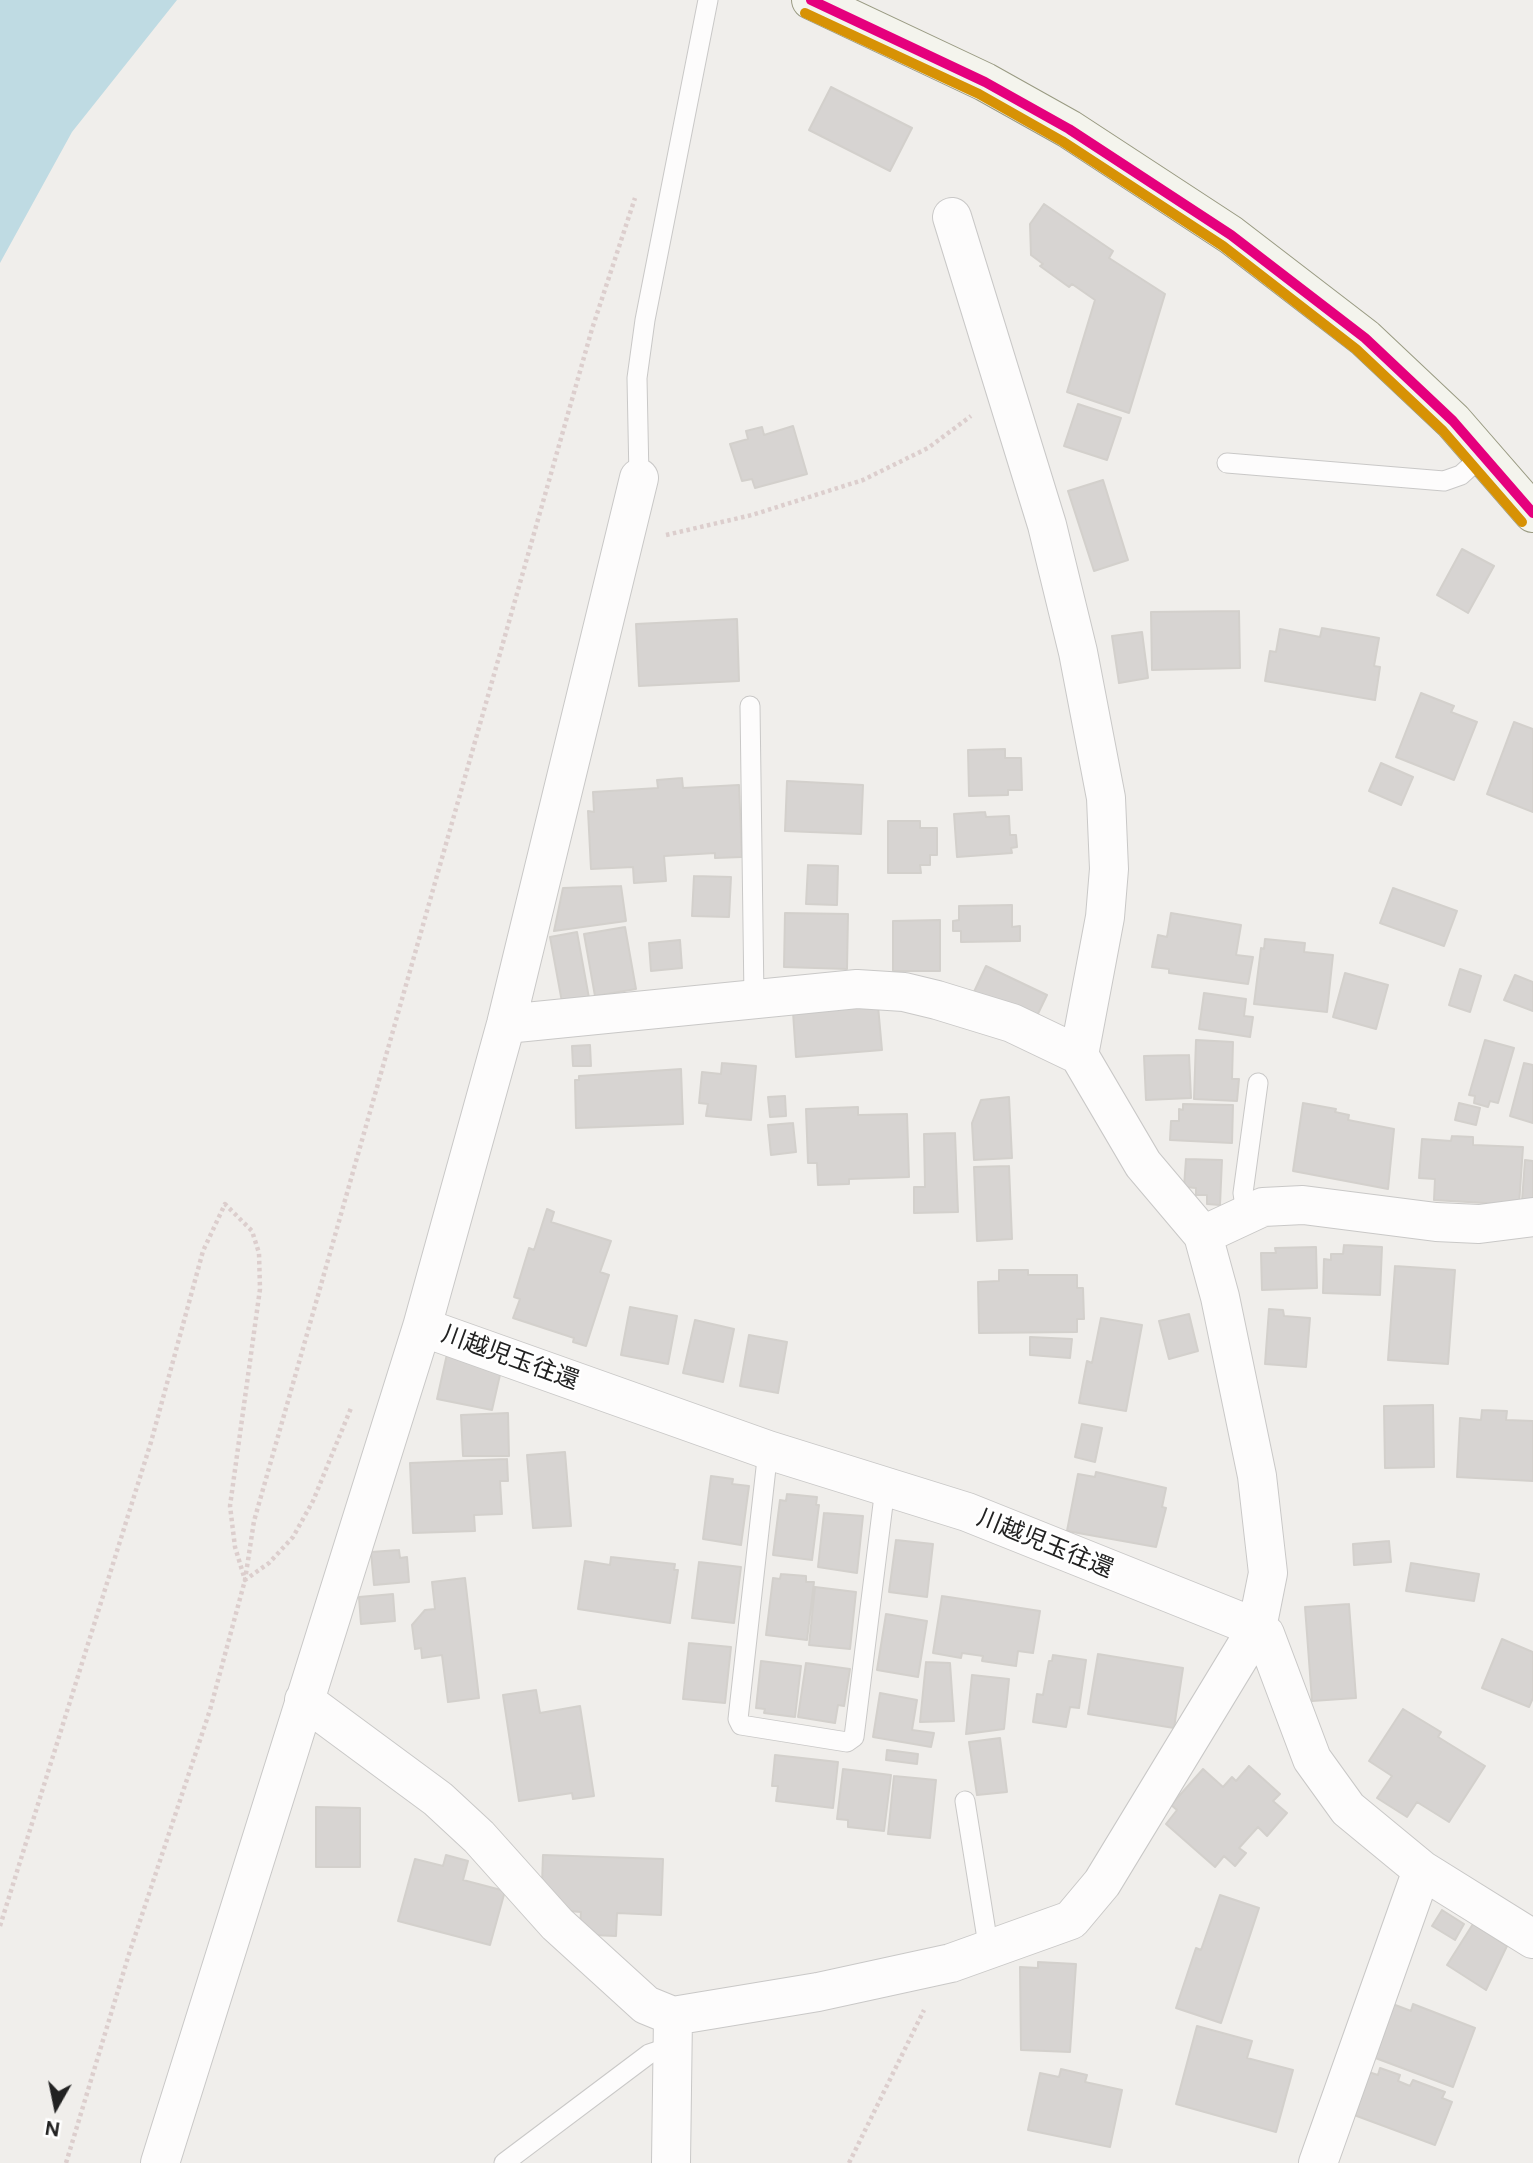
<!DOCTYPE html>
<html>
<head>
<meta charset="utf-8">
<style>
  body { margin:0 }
  #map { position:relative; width:1533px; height:2163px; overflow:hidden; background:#f0eeeb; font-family:Figtree,sans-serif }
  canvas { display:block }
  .north { position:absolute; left:21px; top:2072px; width:70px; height:70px; -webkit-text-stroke:5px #fff; paint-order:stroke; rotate:189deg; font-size:19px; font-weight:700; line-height:28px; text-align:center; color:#222 }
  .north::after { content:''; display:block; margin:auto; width:24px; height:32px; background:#222; clip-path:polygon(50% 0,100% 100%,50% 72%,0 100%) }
</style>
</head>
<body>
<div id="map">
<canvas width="1533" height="2163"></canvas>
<div class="north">N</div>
</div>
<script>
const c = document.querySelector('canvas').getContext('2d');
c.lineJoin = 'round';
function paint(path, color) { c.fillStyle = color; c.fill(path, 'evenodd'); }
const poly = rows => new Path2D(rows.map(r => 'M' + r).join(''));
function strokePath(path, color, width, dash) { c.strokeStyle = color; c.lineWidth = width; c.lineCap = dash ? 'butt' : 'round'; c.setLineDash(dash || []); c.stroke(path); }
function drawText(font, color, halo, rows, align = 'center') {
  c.font = font + ' Figtree,"Noto Sans JP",sans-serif'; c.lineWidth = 5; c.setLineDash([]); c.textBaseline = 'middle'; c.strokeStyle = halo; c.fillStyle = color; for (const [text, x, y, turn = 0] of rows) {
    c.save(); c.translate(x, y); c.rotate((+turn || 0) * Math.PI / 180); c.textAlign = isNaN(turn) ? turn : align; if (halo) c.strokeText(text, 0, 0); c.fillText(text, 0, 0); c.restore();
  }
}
const water = poly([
  [0,0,177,0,72,132,0,263]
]);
const building = poly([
  [831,87,912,128,890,171,809,130,831,87],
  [1044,204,1113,251,1109,258,1165,294,1129,413,1067,392,1095,300,1072,284,1069,287,1040,266,1043,264,1031,255,1030,224,1044,204],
  [1078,404,1121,418,1107,460,1064,446,1078,404],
  [793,426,807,474,755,488,752,479,742,481,730,444,748,439,746,431,762,427,764,435,793,426],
  [1103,480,1128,560,1094,571,1068,491,1103,480],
  [1462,549,1494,566,1468,613,1437,595,1462,549],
  [1239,611,1240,668,1152,670,1151,612,1239,611],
  [737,619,739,681,639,686,636,624,737,619],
  [1322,628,1379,638,1374,666,1380,667,1375,700,1265,681,1270,651,1276,652,1280,629,1320,637,1322,628],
  [1142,632,1148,678,1119,683,1112,636,1142,632],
  [1421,693,1454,706,1451,712,1477,722,1454,780,1396,757,1421,693],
  [1514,722,1533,729,1533,812,1487,794,1514,722],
  [1005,749,1005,758,1021,758,1022,790,1008,790,1008,795,969,796,968,750,1005,749],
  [1381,763,1413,777,1401,805,1369,791,1381,763],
  [682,778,683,788,739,785,742,857,715,858,715,853,664,856,666,881,634,883,633,867,591,869,588,811,594,812,593,792,658,788,657,780,682,778],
  [787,781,863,785,861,834,785,831,787,781],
  [985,812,986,817,1009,816,1010,835,1016,835,1017,847,1011,848,1012,853,957,857,954,814,985,812],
  [888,821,920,821,920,828,937,828,937,855,930,855,930,865,920,865,921,873,888,873,888,821],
  [808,865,838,866,837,905,806,904,808,865],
  [694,876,731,877,729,917,692,916,694,876],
  [621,886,626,921,554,931,563,888,621,886],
  [1393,888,1457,911,1444,946,1380,923,1393,888],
  [1012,905,1012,927,1020,926,1020,941,961,942,961,931,953,931,953,921,959,920,959,906,1012,905],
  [785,913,848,914,847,969,784,967,785,913],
  [1171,913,1241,925,1236,955,1253,957,1248,984,1169,973,1169,969,1152,967,1158,935,1167,937,1171,913],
  [940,920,940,971,893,971,893,921,940,920],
  [625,927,636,989,595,996,584,934,625,927],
  [577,932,589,998,562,1002,550,937,577,932],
  [1265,939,1305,943,1304,952,1333,955,1327,1012,1254,1004,1261,948,1264,949,1265,939],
  [680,940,682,968,651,971,649,943,680,940],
  [986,966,1047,995,1034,1022,973,994,986,966],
  [1460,969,1481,976,1470,1012,1449,1005,1460,969],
  [1345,973,1388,985,1376,1029,1333,1017,1345,973],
  [1515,975,1533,982,1533,1011,1504,1000,1515,975],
  [1204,993,1246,999,1244,1016,1253,1017,1250,1037,1199,1029,1204,993],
  [878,1006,882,1050,796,1057,793,1012,878,1006],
  [1196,1040,1233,1042,1232,1079,1239,1079,1237,1101,1194,1099,1196,1040],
  [1485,1040,1514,1048,1498,1103,1490,1101,1488,1107,1474,1103,1475,1096,1469,1095,1485,1040],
  [590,1045,591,1066,573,1066,572,1046,590,1045],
  [1189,1055,1191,1098,1146,1100,1144,1056,1189,1055],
  [722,1063,756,1066,751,1120,706,1116,708,1104,699,1103,702,1072,721,1074,722,1063],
  [1524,1063,1533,1065,1533,1123,1510,1116,1524,1063],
  [681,1069,683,1124,576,1128,575,1080,579,1080,579,1076,681,1069],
  [785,1096,786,1116,770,1117,768,1097,785,1096],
  [1009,1097,1012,1158,974,1160,972,1123,981,1100,1009,1097],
  [1303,1103,1336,1109,1335,1112,1349,1115,1348,1120,1394,1129,1388,1189,1293,1171,1303,1103],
  [1459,1103,1480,1108,1476,1125,1455,1120,1459,1103],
  [1183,1104,1233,1105,1232,1143,1170,1140,1171,1121,1179,1121,1179,1109,1183,1110,1183,1104],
  [858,1107,858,1115,907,1114,909,1177,849,1179,849,1184,818,1185,817,1163,808,1163,806,1109,858,1107],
  [793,1123,796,1152,771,1155,768,1125,793,1123],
  [955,1133,958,1212,914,1213,914,1187,925,1187,924,1134,955,1133],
  [1452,1136,1473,1137,1473,1145,1523,1147,1519,1205,1434,1200,1435,1179,1419,1178,1422,1139,1451,1141,1452,1136],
  [1186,1159,1222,1160,1220,1205,1207,1204,1207,1195,1196,1195,1196,1188,1184,1187,1186,1159],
  [1525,1160,1533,1161,1533,1202,1522,1201,1525,1160],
  [1009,1166,1012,1239,977,1241,974,1167,1009,1166],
  [547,1209,554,1212,551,1222,611,1241,600,1272,609,1275,586,1346,573,1342,574,1338,513,1318,520,1299,514,1297,529,1248,534,1250,547,1209],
  [1344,1245,1382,1247,1380,1295,1323,1293,1324,1259,1331,1260,1331,1254,1343,1254,1344,1245],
  [1316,1247,1317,1288,1262,1290,1261,1253,1276,1253,1275,1248,1316,1247],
  [1395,1266,1455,1270,1448,1364,1388,1360,1395,1266],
  [999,1270,1028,1270,1028,1275,1077,1275,1077,1288,1083,1288,1084,1319,1077,1319,1077,1332,979,1333,978,1282,999,1281,999,1270],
  [630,1307,677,1316,668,1364,621,1355,630,1307],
  [1269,1309,1283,1310,1284,1316,1310,1318,1306,1367,1265,1364,1269,1309],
  [1189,1314,1198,1351,1169,1359,1159,1321,1189,1314],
  [1101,1318,1142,1325,1126,1411,1079,1403,1087,1361,1092,1363,1101,1318],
  [695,1320,734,1329,723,1382,683,1373,695,1320],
  [749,1335,787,1342,778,1393,740,1386,749,1335],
  [1030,1337,1072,1339,1070,1358,1030,1355,1030,1337],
  [447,1354,502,1366,492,1410,437,1399,447,1354],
  [1433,1405,1434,1467,1385,1468,1384,1406,1433,1405],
  [1482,1410,1507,1411,1506,1420,1533,1421,1533,1481,1457,1477,1460,1418,1481,1420,1482,1410],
  [508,1413,509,1456,463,1456,461,1415,508,1413],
  [1082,1424,1102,1428,1095,1462,1075,1457,1082,1424],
  [565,1452,571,1526,533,1528,527,1455,565,1452],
  [507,1459,508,1481,500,1481,502,1514,474,1515,475,1531,413,1533,410,1463,507,1459],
  [1096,1472,1166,1488,1162,1507,1166,1508,1156,1547,1067,1531,1078,1474,1095,1477,1096,1472],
  [711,1476,733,1479,732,1484,749,1486,741,1545,703,1539,711,1476],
  [787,1494,817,1497,816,1505,819,1505,812,1560,773,1555,780,1500,786,1501,787,1494],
  [824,1513,863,1516,857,1573,818,1567,824,1513],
  [896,1540,933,1544,927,1597,889,1592,896,1540],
  [1389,1541,1391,1562,1354,1565,1353,1544,1389,1541],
  [399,1550,400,1558,407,1557,409,1582,374,1585,371,1552,399,1550],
  [611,1557,675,1564,674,1570,678,1570,670,1623,578,1609,585,1561,610,1565,611,1557],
  [699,1562,741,1567,734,1623,692,1618,699,1562],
  [1411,1563,1479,1574,1474,1601,1406,1591,1411,1563],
  [781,1574,806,1576,806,1582,814,1582,807,1640,766,1635,773,1578,780,1579,781,1574],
  [465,1578,479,1698,448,1702,442,1655,422,1658,421,1648,415,1649,412,1625,425,1610,435,1609,432,1582,465,1578],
  [815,1587,856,1592,850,1649,809,1645,815,1587],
  [393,1594,395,1621,361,1624,359,1597,393,1594],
  [942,1596,1040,1611,1033,1653,1018,1651,1016,1666,982,1661,983,1656,962,1653,961,1658,933,1653,942,1596],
  [1349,1604,1356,1698,1312,1701,1305,1607,1349,1604],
  [886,1614,927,1621,918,1677,877,1670,886,1614],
  [1502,1639,1533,1652,1533,1698,1529,1707,1482,1688,1502,1639],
  [689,1643,731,1647,725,1703,683,1699,689,1643],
  [1098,1654,1183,1668,1174,1728,1088,1714,1098,1654],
  [1053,1655,1086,1660,1079,1708,1070,1707,1066,1727,1033,1722,1037,1694,1043,1695,1049,1661,1052,1661,1053,1655],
  [761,1661,801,1666,795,1717,764,1713,765,1709,756,1708,761,1661],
  [926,1662,950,1663,954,1721,920,1722,926,1662],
  [806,1663,850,1669,844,1706,838,1705,835,1723,798,1717,806,1663],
  [972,1675,1009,1679,1004,1729,966,1734,972,1675],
  [536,1690,540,1713,580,1706,594,1796,573,1799,572,1793,519,1801,503,1695,536,1690],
  [880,1693,917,1700,912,1730,934,1733,931,1747,873,1737,880,1693],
  [1403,1709,1441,1732,1438,1737,1485,1766,1449,1822,1417,1802,1407,1817,1377,1798,1392,1776,1369,1761,1403,1709],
  [1000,1738,1007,1792,977,1795,969,1742,1000,1738],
  [887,1750,918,1754,917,1764,886,1760,887,1750],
  [775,1755,838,1762,833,1808,776,1801,778,1786,772,1786,775,1755],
  [1249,1766,1280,1794,1273,1801,1287,1813,1267,1836,1258,1827,1239,1848,1246,1853,1235,1866,1224,1856,1215,1867,1166,1824,1177,1810,1171,1805,1203,1769,1223,1787,1232,1777,1236,1781,1249,1766],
  [843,1769,891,1775,884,1831,848,1827,848,1820,837,1819,843,1769],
  [894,1776,936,1780,930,1838,888,1834,894,1776],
  [316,1807,360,1808,360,1867,316,1867,316,1807],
  [446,1855,468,1861,463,1880,505,1891,490,1945,398,1921,415,1859,443,1866,446,1855],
  [543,1855,663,1859,661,1915,617,1913,616,1936,592,1935,580,1926,581,1912,568,1911,542,1884,543,1855],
  [1220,1895,1259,1908,1221,2023,1176,2008,1196,1948,1201,1950,1220,1895],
  [1442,1910,1464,1924,1455,1940,1432,1926,1442,1910],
  [1473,1924,1507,1946,1486,1990,1447,1965,1473,1924],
  [1038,1962,1076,1964,1070,2052,1021,2050,1020,1967,1038,1968,1038,1962],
  [1390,2003,1411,2011,1413,2004,1475,2028,1453,2087,1370,2056,1390,2003],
  [1197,2026,1252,2041,1247,2058,1293,2070,1276,2132,1176,2104,1197,2026],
  [1380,2068,1400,2075,1398,2081,1410,2086,1413,2080,1445,2092,1442,2098,1452,2102,1435,2145,1346,2112,1362,2070,1378,2075,1380,2068],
  [1061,2069,1087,2075,1085,2082,1122,2090,1110,2147,1028,2130,1040,2073,1059,2077,1061,2069]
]);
const path = poly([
  [666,535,752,515,863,480,928,448,971,416],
  [0,1926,151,1442,203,1251,225,1204,252,1231,259,1253,260,1289,230,1506,235,1547,245,1580,269,1563,293,1537,313,1501,351,1408],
  [66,2163,129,1954,210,1710,245,1580,254,1521,592,329,635,198],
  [849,2163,924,2010]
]);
const service = poly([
  [1227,463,1444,481,1461,475,1484,454],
  [639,478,637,378,645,320,708,0],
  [750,706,754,999],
  [1246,1213,1243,1193,1258,1083],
  [768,1450,738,1719,741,1725,847,1742,854,1737,885,1488],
  [965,1801,989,1951],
  [504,2163,649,2054,673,2046]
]);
const minor = poly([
  [952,217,1047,525,1078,652,1106,798,1109,869,1105,917,1079,1055,1143,1164,1203,1235,1263,1207,1303,1205,1436,1222,1479,1224,1533,1217],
  [506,1024,857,989,904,992,937,1000,1012,1023,1079,1055],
  [422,1327,768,1450,967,1512,1257,1628,1265,1634,1312,1759,1348,1809,1422,1870,1533,1939],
  [304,1700,438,1799,479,1837,557,1924,646,2005,673,2016,818,1992,951,1963,1071,1920,1102,1883,1257,1628,1268,1573,1257,1476,1220,1297,1203,1235],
  [160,2163,422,1327,506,1024,639,478],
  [671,2163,673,2016],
  [1318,2163,1422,1870]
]);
const secondary = poly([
  [811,0,985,82,1069,129,1231,235,1365,338,1453,421,1533,513]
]);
const bus1 = poly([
  [811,0,985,82,1069,129,1231,235,1365,338,1453,421,1533,513]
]);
const bus2 = poly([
  [805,13,979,94,1062,141,1223,246,1356,349,1443,431,1522,522]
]);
const streetNames = [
  ["川越児玉往還",510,1358,20],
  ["川越児玉往還",1045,1544,22]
];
paint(water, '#bfdbe3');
paint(building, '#d7d4d2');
strokePath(building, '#d3d0cc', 2);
strokePath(service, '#c9c8c7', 21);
strokePath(minor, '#c9c8c7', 40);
strokePath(secondary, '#999a82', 40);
strokePath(path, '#dccecd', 4.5, [3.5, 3.5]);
strokePath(service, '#fdfcfc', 19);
strokePath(minor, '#fdfcfc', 38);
strokePath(secondary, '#f4f4ed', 38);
strokePath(bus1, '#e5007d', 10);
strokePath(bus2, '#d79205', 10);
drawText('24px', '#222', '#fff', streetNames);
</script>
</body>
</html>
